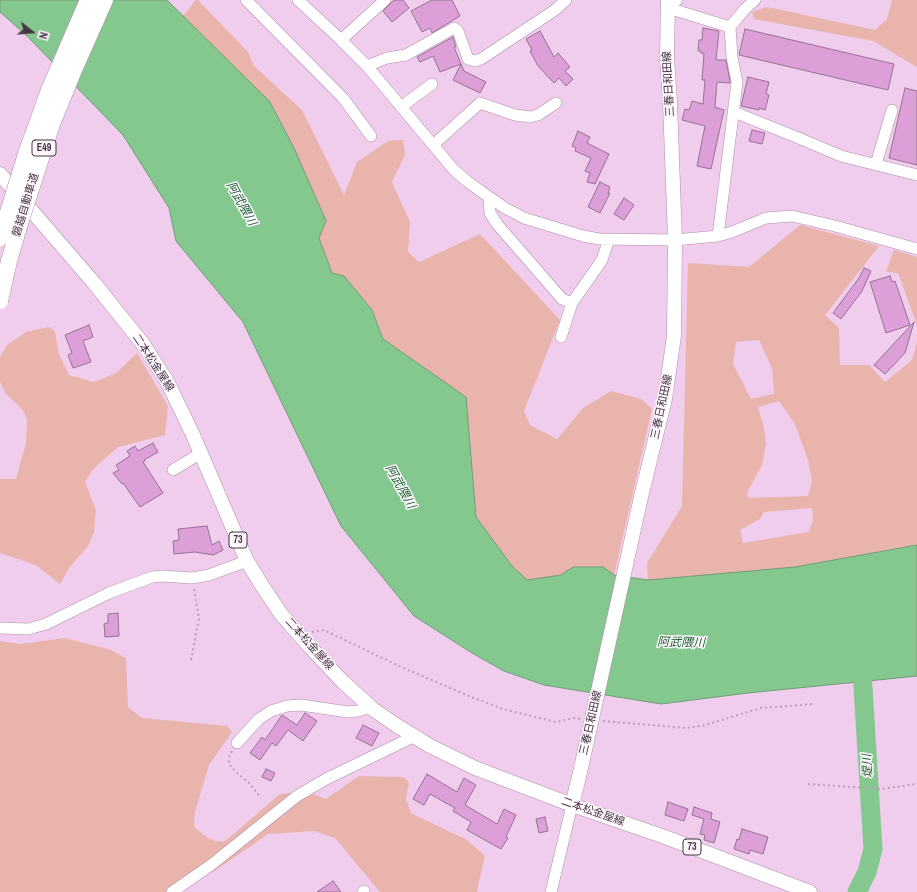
<!DOCTYPE html>
<html>
<head>
<meta charset="utf-8">
<style>
  body { margin:0 }
  #map { position:relative; width:917px; height:892px; overflow:hidden; background:#f0cced; font-family:"Archivo Narrow",sans-serif }
  canvas { display:block }
  .north { position:absolute; left:12px; top:12px; width:40px; height:40px; -webkit-text-stroke:3px #fff7fe; paint-order:stroke; rotate:107deg; font-size:11px; font-weight:700; line-height:16px; text-align:center; color:#443542 }
  .north::after { content:''; display:block; margin:auto; width:14px; height:18px; background:#443542; clip-path:polygon(50% 0,100% 100%,50% 72%,0 100%) }
</style>
</head>
<body>
<div id="map">
<canvas width="917" height="892"></canvas>
<div class="north">N</div>
</div>
<script>
const c = document.querySelector('canvas').getContext('2d');
c.lineJoin = 'round';
function paint(path, color) { c.fillStyle = color; c.fill(path, 'evenodd'); }
const poly = rows => new Path2D(rows.map(r => 'M' + r).join(''));
function strokePath(path, color, width, dash) { c.strokeStyle = color; c.lineWidth = width; c.lineCap = dash ? 'butt' : 'round'; c.setLineDash(dash || []); c.stroke(path); }
function drawText(font, color, halo, rows, align = 'center') {
  c.font = font + ' "Archivo Narrow","Noto Sans JP",sans-serif'; c.lineWidth = 3; c.setLineDash([]); c.textBaseline = 'middle'; c.strokeStyle = halo; c.fillStyle = color; for (const [text, x, y, turn = 0] of rows) {
    c.save(); c.translate(x, y); c.rotate((+turn || 0) * Math.PI / 180); c.textAlign = isNaN(turn) ? turn : align; if (halo) c.strokeText(text, 0, 0); c.fillText(text, 0, 0); c.restore();
  }
}
const green = poly([
  [196,0,198,0,248,52,254,66,302,110,344,195,357,162,388,141,403,140,405,155,392,182,410,222,408,252,419,262,480,234,560,320,524,411,530,425,557,439,583,408,611,391,641,399,652,409,614,575,603,567,573,567,561,575,527,580,512,566,476,517,466,397,383,339,372,310,344,276,332,273,319,238,294,148,270,102,183,16],
  [892,0,917,0,917,67,873,41,754,19,752,12,767,7,875,30,887,19],
  [800,225,879,246,825,315,839,328,840,365,869,365,885,382,912,360,917,342,917,545,795,567,648,580,647,563,682,506,688,263,749,267],
  [759,340,772,368,774,394,751,399,733,364,736,342],
  [779,401,795,424,808,460,812,481,808,496,748,498,747,493,762,465,766,444,764,428,758,407],
  [812,508,813,520,809,532,743,543,740,530,760,519,764,512],
  [894,250,917,257,917,325,898,273,886,272],
  [49,327,55,332,59,354,69,375,94,382,116,373,137,353,168,406,165,435,118,447,93,469,85,482,96,510,94,532,88,546,69,568,60,584,36,565,0,553,0,479,16,479,26,443,27,419,23,410,6,394,0,382,0,357,7,345,26,332],
  [65,638,111,650,126,658,128,707,142,718,227,726,232,732,209,765,195,812,194,821,195,828,208,838,215,841,223,842,229,838,280,794,306,791,326,799,359,776,404,777,409,783,406,799,411,813,467,840,485,856,477,890,478,892,380,892,335,838,314,831,268,834,216,870,172,892,0,892,0,641,20,644]
]);
const water = poly([
  [0,0,167,0,270,102,294,148,326,221,319,238,332,273,344,276,372,310,383,339,466,397,476,517,512,566,527,580,561,575,573,567,603,567,614,575,648,580,795,567,917,545,917,676,748,693,661,704,544,685,504,671,472,653,414,616,341,526,243,322,176,241,169,208,123,135,27,36,0,12,0,0]
]);
const river = poly([
  [857,892,867,872,873,849,861,655]
]);
const building = poly([
  [394,0,403,0,409,8,392,22,383,11,394,0],
  [432,0,452,0,460,16,432,33,430,28,422,32,411,11,432,0],
  [703,28,719,31,716,60,726,60,730,81,730,83,717,82,715,107,724,110,711,169,697,166,705,126,682,120,685,109,689,110,692,101,703,104,705,80,702,80,704,54,701,53,701,51,698,51,699,40,702,40,703,28],
  [745,29,894,64,888,90,739,55,745,29],
  [540,31,554,57,558,53,570,67,565,71,573,79,566,86,559,78,554,83,538,66,530,51,532,50,526,39,540,31],
  [453,37,456,47,454,47,464,71,486,82,480,93,453,80,461,64,440,72,433,56,420,62,417,57,453,37],
  [748,77,769,82,766,94,769,95,765,110,759,108,759,110,741,106,748,77],
  [905,88,917,91,917,165,889,158,905,88],
  [752,130,765,133,762,144,749,141,752,130],
  [578,131,590,137,587,143,609,154,595,184,587,182,590,173,585,171,591,158,575,151,576,148,572,146,578,131],
  [600,182,610,187,608,193,610,193,600,213,588,207,600,182],
  [624,198,634,205,624,220,614,214,624,198],
  [864,268,871,271,862,291,841,319,833,313,859,278,864,268],
  [890,276,892,282,895,281,910,325,886,333,870,282,890,276],
  [914,322,905,353,885,374,874,365,914,322],
  [89,325,93,337,83,341,91,362,73,368,68,355,72,353,65,335,89,325],
  [153,443,158,452,144,460,145,461,143,462,163,493,140,507,123,483,122,484,113,473,119,470,116,465,130,456,127,451,135,446,138,451,153,443],
  [207,526,212,545,219,541,223,550,213,555,195,552,174,554,173,541,179,540,178,529,207,526],
  [118,613,119,636,105,637,104,624,108,623,108,614,118,613],
  [305,713,317,721,303,741,288,730,276,746,272,743,260,760,250,753,262,737,265,740,282,715,297,725,305,713],
  [363,725,379,733,372,746,356,738,363,725],
  [266,769,275,773,271,781,262,777,266,769],
  [427,774,457,792,464,778,476,785,465,805,497,824,504,809,516,815,506,837,508,838,501,849,467,830,471,822,453,811,455,808,430,794,424,805,413,799,427,774],
  [668,802,688,809,684,821,665,815,668,802],
  [694,807,712,813,711,819,720,822,714,843,704,840,705,835,700,834,704,819,692,815,694,807],
  [545,817,548,831,539,833,536,819,545,817],
  [742,829,768,837,763,854,750,850,749,854,734,849,737,839,739,840,742,829],
  [333,881,341,892,317,892,333,881]
]);
const path = poly([
  [312,632,324,630,399,666,469,696,503,709,556,722,574,718,581,719],
  [191,660,199,619,194,589],
  [603,721,687,728,705,725,761,708,815,704],
  [232,751,229,758,229,764,235,771,250,784,261,798],
  [808,784,881,789,917,784]
]);
const minor = poly([
  [246,0,343,98,371,136],
  [298,0,341,40,367,66,454,170,468,182,489,197,505,208,524,218,583,236,599,239,675,240,718,236,732,232,766,218,792,216,835,226,917,249],
  [668,8,730,27],
  [668,8,677,0],
  [341,40,385,0],
  [367,66,387,58,406,55,454,28,458,31,468,59,475,61,481,59,555,10,566,0],
  [401,107,432,84],
  [734,112,801,139,841,156,917,175],
  [433,145,480,103,515,115,530,117,538,115,556,103],
  [876,164,892,110],
  [489,197,490,213,497,224,562,299,572,303],
  [718,236,737,82,732,57,730,27,745,9,755,0],
  [561,337,572,303,602,260,609,239],
  [173,470,201,453],
  [0,628,28,629,46,624,109,593,152,577,162,576,192,578,209,575,247,561],
  [237,743,259,719,271,711,287,706,301,705,348,712,358,711,371,707],
  [172,892,211,865,297,796,326,779,415,736],
  [363,892,364,891],
  [551,892,572,805]
]);
const major = poly([
  [0,174,94,283,143,344,167,381,193,435,247,561,261,584,281,614,311,648,343,682,374,710,396,725,430,746,475,768,572,805,665,837,810,892],
  [641,497,665,399,674,336,675,240,670,102,667,57,668,0],
  [572,805,579,777]
]);
const majorBridge = poly([
  [579,777,641,497]
]);
const highwayBridge = poly([
  [0,238,26,154,49,90,88,0],
  [0,301,9,261,21,220,52,124,74,70,105,0]
]);
const shields = [
  [44,148,24],
  [238,540,18],
  [692,847,18]
];
const shieldNames = [
  ["E49",44,148],
  ["73",238,540],
  ["73",692,847]
];
const streetNames = [
  ["三春日和田線",669,84,-93],
  ["磐越自動車道",26,205,-73],
  ["二本松金屋線",153,363,57],
  ["三春日和田線",662,407,-78],
  ["二本松金屋線",309,644,48],
  ["三春日和田線",591,723,-77],
  ["二本松金屋線",593,812,19]
];
const waterNames = [
  ["阿武隈川",241,204,61],
  ["阿武隈川",400,487,61],
  ["阿武隈川",681,643,1],
  ["堤川",868,766,-94]
];
paint(green, '#e9b4ab');
paint(water, '#84c890');
strokePath(water, '#719c79', 1);
strokePath(river, '#84c890', 19);
paint(building, '#dd9fd8');
strokePath(building, '#947391', 1);
strokePath(minor, '#af8dac', 12);
strokePath(major, '#af8dac', 15);
strokePath(path, '#bc9eb9', 2, [2, 3]);
strokePath(minor, '#fff', 11);
strokePath(major, '#fff', 14);
strokePath(majorBridge, '#af8dac', 15, []);
strokePath(highwayBridge, '#af8dac', 17, []);
strokePath(majorBridge, '#fff', 14);
strokePath(highwayBridge, '#fff', 16);
for (const [x, y, w] of shields) { const box = new Path2D(); box.roundRect(x - w / 2, y - 8, w, 16, 3); c.fillStyle = '#fff7fe'; c.fill(box); strokePath(box, '#443542', 1); }
drawText('bold 10px', '#443542', null, shieldNames);
drawText('11px', '#443542', '#fff7fe', streetNames);
drawText('italic 12px', '#155f2c', '#fff7fe', waterNames);
</script>
</body>
</html>
